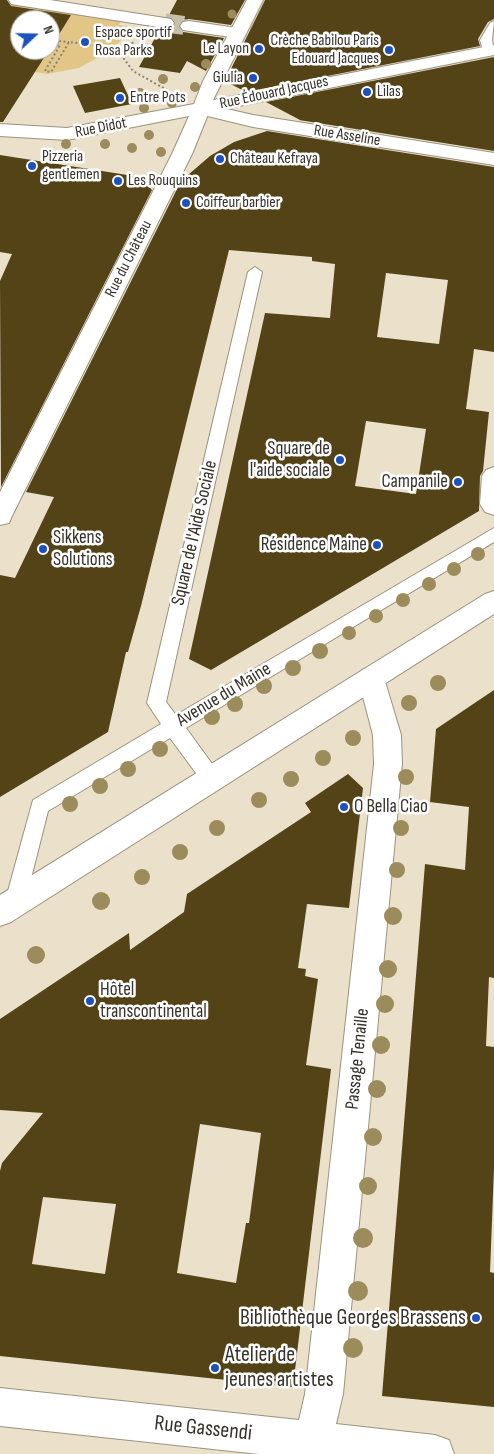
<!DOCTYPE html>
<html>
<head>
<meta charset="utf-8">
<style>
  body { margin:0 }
  #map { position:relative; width:494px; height:1454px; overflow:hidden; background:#ebe1cb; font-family:"Sofia Sans Condensed",sans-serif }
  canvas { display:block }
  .north { position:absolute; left:10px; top:10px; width:50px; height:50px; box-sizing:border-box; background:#fff; border:1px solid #afadaa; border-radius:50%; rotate:69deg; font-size:14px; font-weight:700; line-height:20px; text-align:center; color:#37332b }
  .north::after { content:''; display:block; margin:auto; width:18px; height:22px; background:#1d51bd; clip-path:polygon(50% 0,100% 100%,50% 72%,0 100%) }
</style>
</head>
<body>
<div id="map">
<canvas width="494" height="1454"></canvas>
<div class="north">N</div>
</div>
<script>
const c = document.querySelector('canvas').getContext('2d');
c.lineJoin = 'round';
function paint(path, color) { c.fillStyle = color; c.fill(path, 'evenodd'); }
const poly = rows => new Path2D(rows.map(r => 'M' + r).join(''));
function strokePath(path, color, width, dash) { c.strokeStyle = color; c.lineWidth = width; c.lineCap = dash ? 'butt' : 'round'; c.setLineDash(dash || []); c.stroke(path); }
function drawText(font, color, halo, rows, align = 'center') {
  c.font = font + ' "Sofia Sans Condensed",sans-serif'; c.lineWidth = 5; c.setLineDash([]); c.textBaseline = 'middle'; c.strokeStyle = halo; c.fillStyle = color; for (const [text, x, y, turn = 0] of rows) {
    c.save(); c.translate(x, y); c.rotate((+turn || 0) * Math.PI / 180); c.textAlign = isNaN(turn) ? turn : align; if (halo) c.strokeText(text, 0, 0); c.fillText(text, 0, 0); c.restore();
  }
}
const green = poly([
  [0,1,121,20,119,25,127,26,123,38,112,50,79,68,47,74,0,66],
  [20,20,50,20,50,50,20,50]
]);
const building = poly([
  [0,0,7,0,11,6,71,15,50,49,50,20,20,20,20,50,49,50,3,122,0,122],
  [177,0,245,0,231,25,189,19,183,20,178,25,183,32,224,38,206,71,187,61,180,73,139,67,160,29,171,29,176,24,172,18,168,17],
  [265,0,494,0,494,19,488,22,478,39,480,46,246,92,225,81],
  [494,57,494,151,299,120,300,120,266,102],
  [120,78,132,104,85,113,73,86],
  [267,131,494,167,494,352,474,349,466,409,489,412,483,471,480,476,479,511,211,670,189,659,265,313,330,318,335,264,312,261,312,257,229,250,141,606,128,652,126,652,108,732,0,797,0,575,15,578,54,497,26,492,181,181,210,156,234,142],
  [386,273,448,280,439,344,377,337],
  [366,421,426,429,416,494,355,486],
  [0,155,140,177,152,190,1,487,0,281,12,254,0,252],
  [494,690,494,978,489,977,486,1046,494,1047,494,1169,490,1272,494,1273,494,1407,382,1396,425,864,465,870,469,807,430,802,436,729],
  [348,774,363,788,349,908,307,904,298,968,306,969,305,976,318,979,306,1065,331,1069,293,1387,0,1356,0,1171,2,1163,43,1113,0,1110,0,1019,129,933,130,950,184,912,187,894,311,812,305,803],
  [200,1124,261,1133,249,1223,246,1223,236,1283,177,1273],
  [43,1197,116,1204,105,1274,32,1264]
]);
const pedestrianTunnel = poly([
  [165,23,189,26]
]);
const path = poly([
  [51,40,59,41,56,45,60,45,45,71,51,72,69,42,114,48],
  [59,41,69,42],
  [133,42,124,59,133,71,167,90]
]);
const service = poly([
  [494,21,492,40,494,51,492,54,484,54,480,40,490,23,494,21],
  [255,267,262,272,166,702,176,715,494,528,494,542,186,728,218,772,221,778,218,784,211,786,204,784,170,738,48,811,25,902,22,909,15,912,8,909,5,902,33,800,161,724,147,703,248,272,255,267]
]);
const pedestrian = poly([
  [9,0,50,0,165,18,171,19,174,23,171,27,165,28,17,5,11,4,9,0],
  [189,21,237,28,243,29,246,33,243,37,237,38,183,30,180,26,183,22,189,21],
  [201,103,253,115,494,153,494,165,253,127,195,113,192,109,195,105,201,103],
  [494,467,494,515,485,512,480,504,482,476,486,470,494,467]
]);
const minor = poly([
  [247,0,263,0,213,100,494,45,494,55,209,112,192,154,12,516,9,523,0,525,0,492,172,154,189,116,67,140,0,136,0,124,67,128,194,104,203,81,247,0],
  [371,667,380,670,384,678,401,735,402,764,343,1394,336,1424,435,1435,449,1440,454,1454,259,1454,0,1426,0,1388,299,1420,305,1394,374,764,373,735,358,678,362,670,371,667]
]);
const primary = poly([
  [494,591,494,614,11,922,0,926,0,895,485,594,494,591]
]);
const trees = [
  [232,14,4.5],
  [214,50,5],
  [206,64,5],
  [163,79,5],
  [195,87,5],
  [140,93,5],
  [172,103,5],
  [144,108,5],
  [149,135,5],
  [66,144,5],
  [105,144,5],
  [132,148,5],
  [161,152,5],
  [478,554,7],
  [454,569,7],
  [429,584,7],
  [403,600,7],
  [376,616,7],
  [349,633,7],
  [320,651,8],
  [293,668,8],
  [438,683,8],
  [264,686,8],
  [409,703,8],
  [235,704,8],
  [212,717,8],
  [353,738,8],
  [160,749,8],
  [323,758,8],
  [128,769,8],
  [406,777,8],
  [291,779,8],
  [100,786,8],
  [259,800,8],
  [70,804,8],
  [217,828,8],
  [401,828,8],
  [180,852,8],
  [397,870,8],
  [142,877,8],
  [101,901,9],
  [393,916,9],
  [36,955,9],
  [388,969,9],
  [385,1004,9],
  [381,1045,9],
  [377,1089,9],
  [373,1137,9],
  [368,1186,9],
  [363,1238,10],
  [358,1291,10],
  [353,1348,10]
];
const markers = [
  [85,42,5,"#1d51bd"],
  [259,49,5,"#1d51bd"],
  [389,50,5,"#1d51bd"],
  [253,78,5,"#1d51bd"],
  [367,92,5,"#1d51bd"],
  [120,98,5,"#1d51bd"],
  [220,159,5,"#1d51bd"],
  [32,166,5,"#1d51bd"],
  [118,181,5,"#1d51bd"],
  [186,203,5,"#1d51bd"],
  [340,460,5,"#1d51bd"],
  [458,482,5,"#1d51bd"],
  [377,545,5,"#1d51bd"],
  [43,549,5,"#1d51bd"],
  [344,807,5,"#1d51bd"],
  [90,1001,5,"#1d51bd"],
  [476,1318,5,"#1d51bd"],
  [215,1368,5,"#1d51bd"]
];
const farPoinames = [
  ["Espace sportif",95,33],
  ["Rosa Parks",95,51],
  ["Crèche Babilou Paris",379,41,"right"],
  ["Edouard Jacques",379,59,"right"],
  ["Le Layon",249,49,"right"],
  ["Giulia",243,78,"right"],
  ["Lilas",377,92],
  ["Entre Pots",130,98],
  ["Pizzeria",42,157],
  ["gentlemen",42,175],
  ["Château Kefraya",230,159],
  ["Les Rouquins",128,181],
  ["Coiffeur barbier",196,203]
];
const farStreetnames = [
  ["Rue Édouard Jacques",274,93,-12],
  ["Rue Didot",101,128,-11],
  ["Rue Asseline",347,136,9],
  ["Rue du Château",129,259,-63]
];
const poiNames = [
  ["Square de",330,449],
  ["l'aide sociale",330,471],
  ["Campanile",448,482],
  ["Sikkens",53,538,"left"],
  ["Solutions",53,560,"left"],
  ["Résidence Maine",367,545],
  ["O Bella Ciao",354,807,"left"],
  ["Hôtel",100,990,"left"],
  ["transcontinental",100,1012,"left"]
];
const streetNames = [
  ["Square de l'Aide Sociale",195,533,-77],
  ["Avenue du Maine",224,695,-31],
  ["Passage Tenaille",358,1059,-84]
];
const nearPoinames = [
  ["Bibliothèque Georges Brassens",466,1318],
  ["Atelier de",225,1355,"left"],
  ["jeunes artistes",225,1380,"left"]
];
const nearStreetnames = [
  ["Rue Gassendi",203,1429,6]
];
paint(green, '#e1c688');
paint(building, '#544316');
strokePath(pedestrianTunnel, '#c7beab', 19, [19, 9]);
strokePath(service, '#9b927e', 2);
strokePath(pedestrian, '#9b927e', 2);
strokePath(minor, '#9b927e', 2);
strokePath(primary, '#9b927e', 2);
strokePath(path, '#8b8475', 2, [2, 2.5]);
paint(service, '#fff');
paint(pedestrian, '#fff');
paint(minor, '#fff');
paint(primary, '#fff');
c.fillStyle = '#9d8c5b';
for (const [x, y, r] of trees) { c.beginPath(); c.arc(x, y, r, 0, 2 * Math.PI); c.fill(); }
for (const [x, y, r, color] of markers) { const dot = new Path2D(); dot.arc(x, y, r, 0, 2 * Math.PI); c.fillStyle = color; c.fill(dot); strokePath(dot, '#fff', 2); }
drawText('16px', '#37332b', '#fff', farPoinames, 'left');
drawText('16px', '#37332b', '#fff', farStreetnames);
drawText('19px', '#37332b', '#fff', poiNames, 'right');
drawText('19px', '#37332b', '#fff', streetNames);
drawText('22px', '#37332b', '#fff', nearPoinames, 'right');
drawText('22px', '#37332b', '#fff', nearStreetnames);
</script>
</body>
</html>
